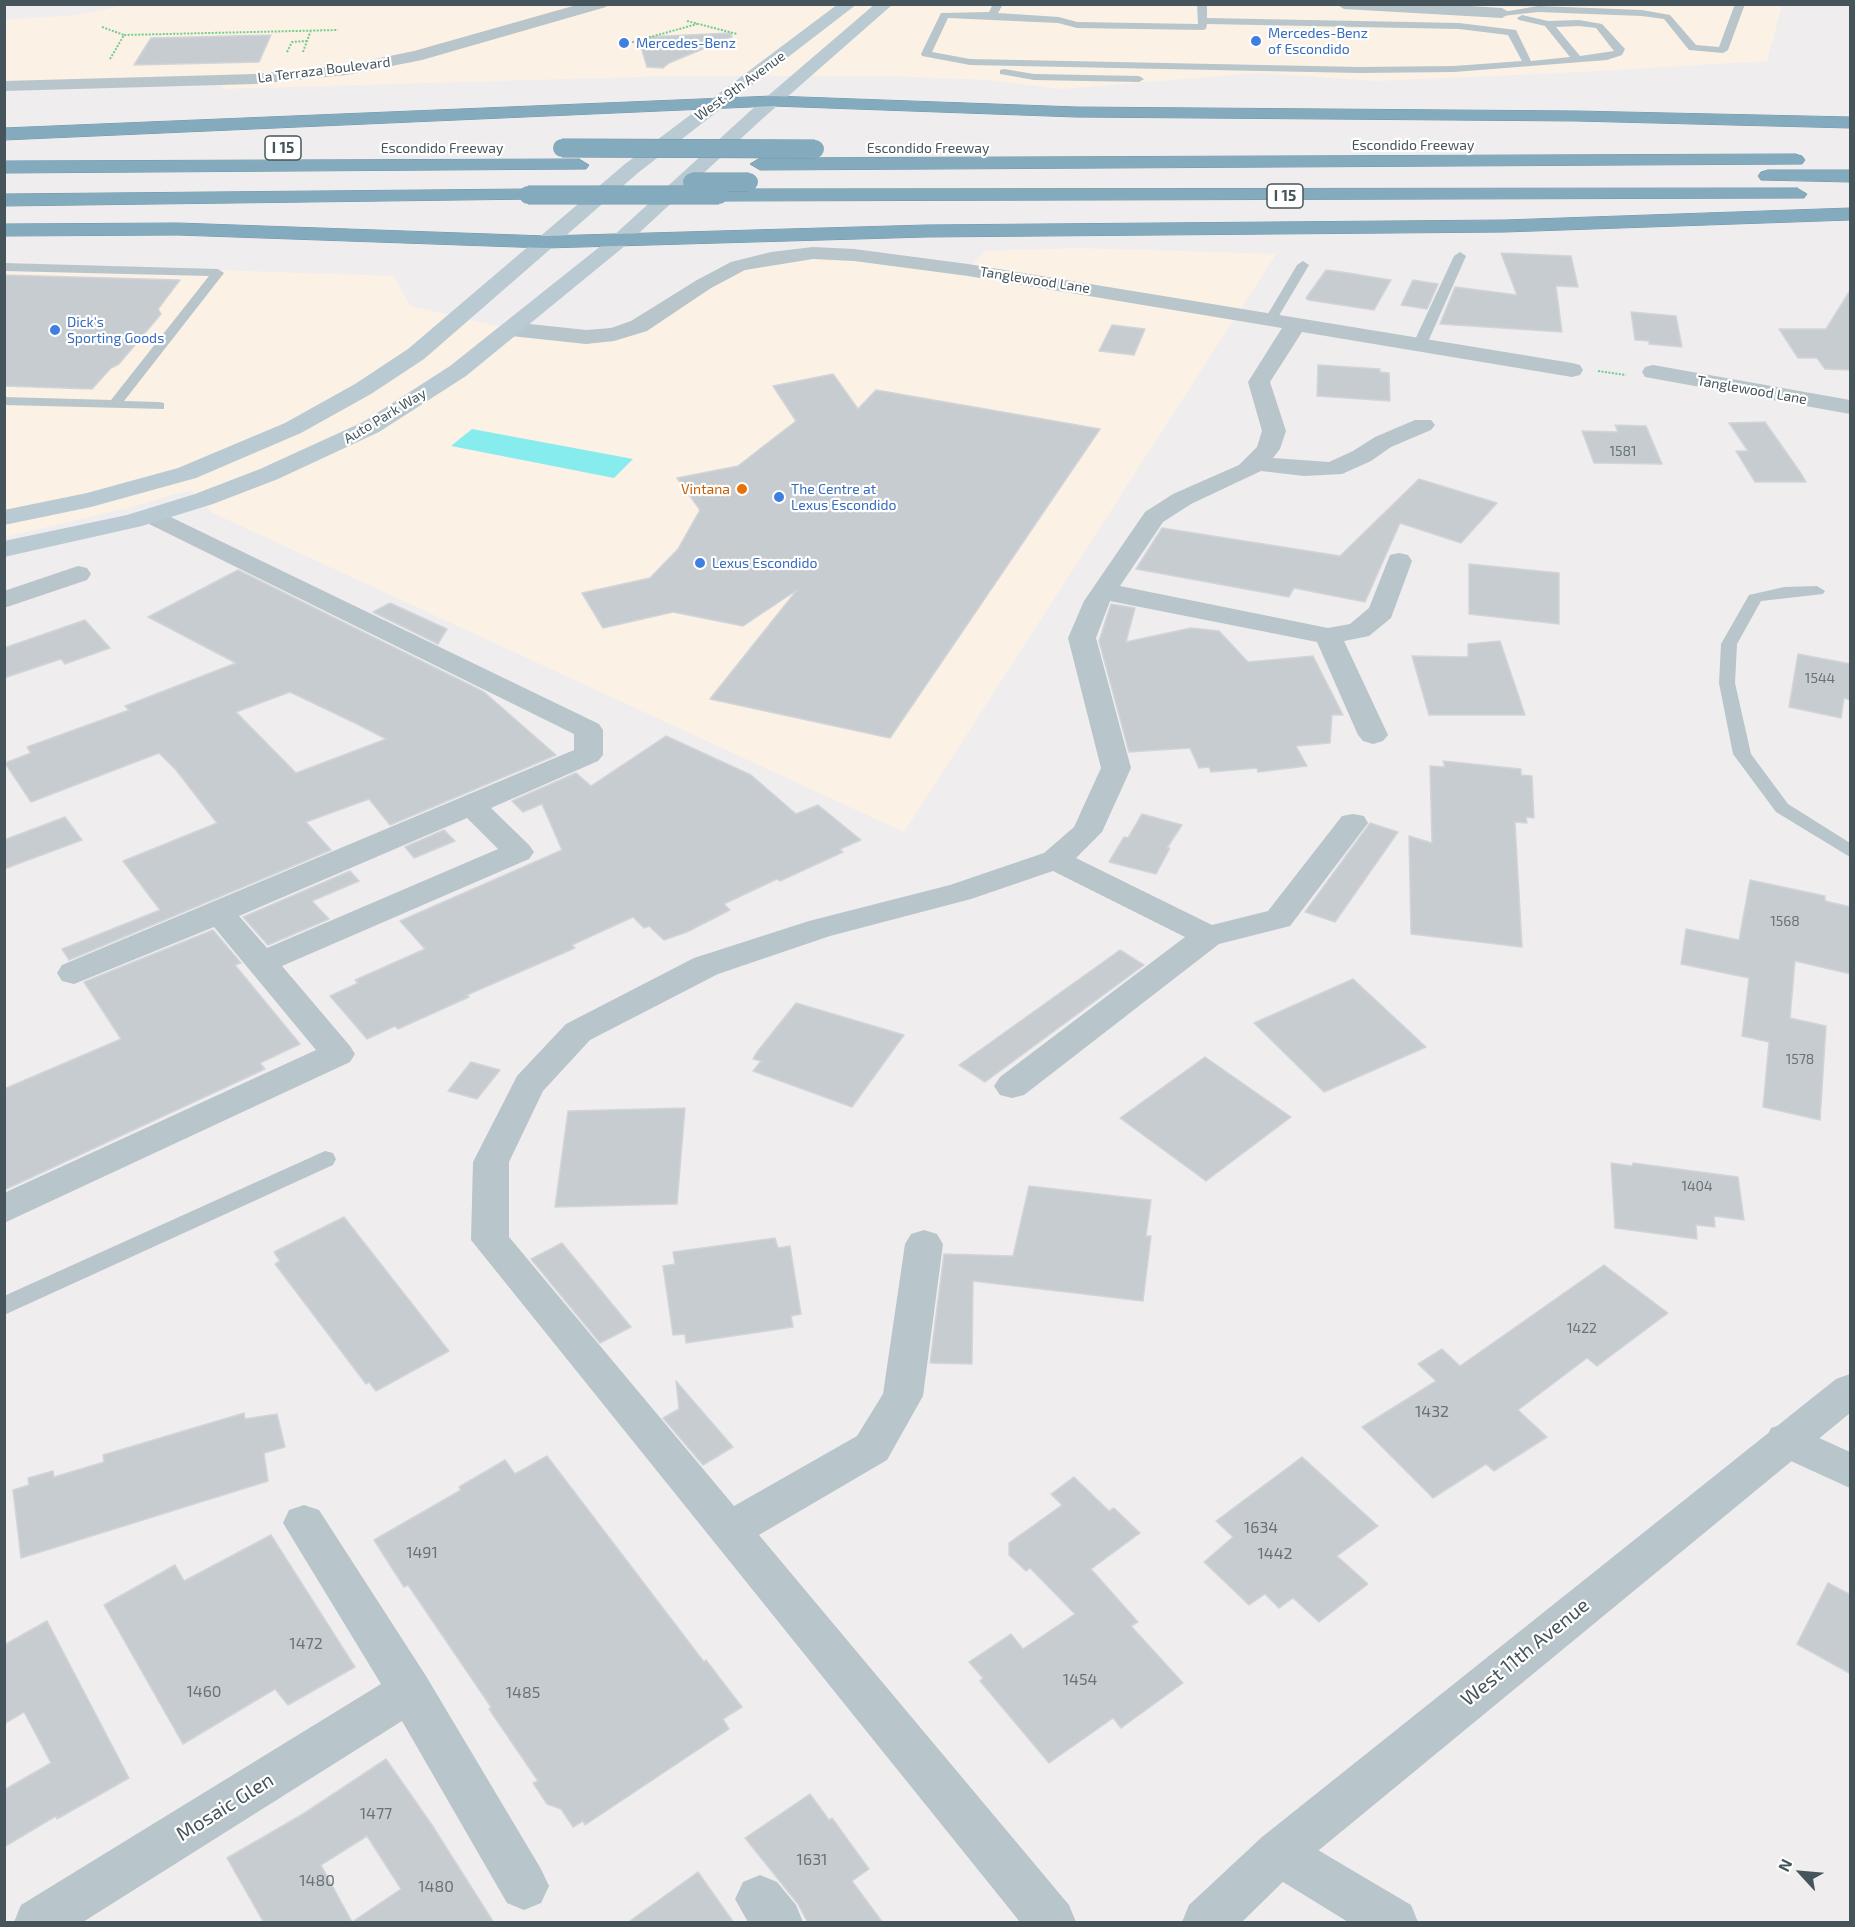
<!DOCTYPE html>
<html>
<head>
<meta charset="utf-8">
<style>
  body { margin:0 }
  #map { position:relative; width:1855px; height:1927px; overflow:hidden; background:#f0edee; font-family:"Exo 2",sans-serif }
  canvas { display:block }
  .frame { position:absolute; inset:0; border:6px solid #45555b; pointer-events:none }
  .north { position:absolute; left:1771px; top:1843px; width:60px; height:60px; -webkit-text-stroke:4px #fff; paint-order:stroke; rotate:296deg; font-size:16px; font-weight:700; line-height:24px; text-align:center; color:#45555b }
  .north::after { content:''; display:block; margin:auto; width:21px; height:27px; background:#45555b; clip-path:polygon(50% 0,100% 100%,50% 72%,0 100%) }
</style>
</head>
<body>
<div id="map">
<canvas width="1855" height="1927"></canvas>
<div class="frame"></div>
<div class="north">N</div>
</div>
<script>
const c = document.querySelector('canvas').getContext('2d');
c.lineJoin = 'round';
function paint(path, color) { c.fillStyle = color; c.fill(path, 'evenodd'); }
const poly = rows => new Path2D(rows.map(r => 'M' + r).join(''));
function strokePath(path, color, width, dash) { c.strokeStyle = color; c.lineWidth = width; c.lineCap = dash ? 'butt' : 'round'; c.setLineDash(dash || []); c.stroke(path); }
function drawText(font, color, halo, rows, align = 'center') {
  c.font = font + ' "Exo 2",sans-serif'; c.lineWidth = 4.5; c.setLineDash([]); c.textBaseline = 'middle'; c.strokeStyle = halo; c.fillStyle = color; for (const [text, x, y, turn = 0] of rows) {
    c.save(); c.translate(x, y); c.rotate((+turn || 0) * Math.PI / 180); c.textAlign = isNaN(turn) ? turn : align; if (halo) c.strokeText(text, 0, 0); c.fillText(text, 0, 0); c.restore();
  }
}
const commercial = poly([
  [132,4,1782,5,1767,61,1562,73,1377,81,1257,73,1063,89,988,80,890,76,669,76,221,89,225,80,5,86,4,20,77,15],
  [1079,248,1276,254,904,832,213,513,190,490,127,508,5,537,5,263,393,276,411,306,511,329,614,334,738,266,813,253,968,269,986,251]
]);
const water = poly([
  [472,429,633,459,614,478,451,446]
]);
const building = poly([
  [731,33,732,37,669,63,663,68,647,67,639,40,646,40,645,37,731,33],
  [271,35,259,62,134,65,151,38,271,35],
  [1501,253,1571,256,1578,287,1556,286,1562,332,1440,324,1455,287,1517,295,1501,253],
  [1326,270,1342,272,1391,280,1374,310,1308,300,1306,298,1326,270],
  [4,275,180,280,158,309,161,314,119,364,111,368,92,389,4,386,4,275],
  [1413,280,1438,284,1427,309,1401,305,1413,280],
  [1851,289,1851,370,1825,369,1817,358,1798,358,1779,329,1826,329,1851,289],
  [1631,312,1676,316,1682,347,1649,344,1649,341,1635,340,1631,312],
  [1112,325,1145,329,1134,355,1099,351,1112,325],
  [1318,365,1380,369,1380,372,1389,373,1390,401,1317,396,1318,365],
  [833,374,858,409,876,390,1100,429,890,738,710,699,797,590,743,626,673,612,603,628,582,593,650,578,678,549,700,510,677,478,738,466,796,421,773,386,833,374],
  [1765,422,1800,472,1806,482,1755,482,1736,451,1748,451,1729,423,1765,422],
  [1615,425,1646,426,1662,464,1594,463,1582,431,1618,432,1615,425],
  [1419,479,1497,503,1461,543,1400,523,1365,602,1294,588,1289,597,1136,569,1162,528,1340,556,1419,479],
  [1469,564,1559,573,1559,624,1469,614,1469,564],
  [238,570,484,692,556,755,390,825,369,799,306,822,331,850,69,960,62,949,160,910,123,861,217,823,176,770,159,753,31,802,5,763,31,753,27,747,129,710,125,706,236,663,148,617,238,570],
  [290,692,357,724,386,739,296,773,236,712,290,692],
  [390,603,447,629,438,644,373,612,390,603],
  [1111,604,1135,608,1126,642,1191,628,1219,631,1248,662,1313,656,1343,715,1332,715,1330,743,1296,746,1307,766,1258,772,1257,768,1211,772,1209,767,1199,768,1190,748,1129,752,1099,641,1111,604],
  [85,620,110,648,65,664,61,659,4,678,4,648,85,620],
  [1500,641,1525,715,1429,715,1412,656,1468,657,1468,644,1500,641],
  [1798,654,1851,664,1851,700,1844,698,1841,718,1789,707,1798,654],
  [666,736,751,775,796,814,818,805,861,840,840,849,843,852,780,881,777,879,724,904,730,910,687,932,664,940,649,926,644,928,633,917,572,945,575,948,467,995,469,997,398,1029,395,1026,367,1039,330,996,358,983,355,980,425,949,400,921,562,850,542,804,523,812,512,801,576,773,591,786,666,736],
  [1443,761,1521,769,1521,775,1532,776,1534,818,1526,817,1527,823,1515,822,1522,947,1411,934,1409,836,1432,843,1430,766,1445,767,1443,761],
  [1142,814,1182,825,1167,848,1170,848,1156,874,1109,862,1124,837,1128,838,1142,814],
  [65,817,82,840,4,869,4,840,65,817],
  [1370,823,1398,832,1335,922,1305,912,1370,823],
  [444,830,455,841,414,858,405,847,444,830],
  [350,871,359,881,312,901,329,919,268,945,243,917,350,871],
  [1750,880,1825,896,1825,901,1851,907,1851,974,1795,961,1790,1018,1826,1026,1820,1120,1763,1107,1769,1042,1742,1036,1749,978,1681,964,1686,929,1739,940,1750,880],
  [213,930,241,963,235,965,300,1044,260,1063,265,1069,4,1190,4,1089,121,1039,84,982,213,930],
  [1120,950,1144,965,985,1082,959,1065,1120,950],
  [1353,979,1426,1047,1324,1092,1254,1023,1353,979],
  [796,1003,904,1035,852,1107,753,1071,761,1061,753,1059,757,1052,796,1003],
  [1205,1057,1291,1117,1206,1181,1120,1118,1205,1057],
  [471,1062,500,1070,477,1099,448,1091,471,1062],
  [685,1108,677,1204,555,1207,568,1111,685,1108],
  [1611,1163,1632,1166,1633,1163,1738,1177,1744,1220,1714,1216,1715,1227,1696,1225,1697,1239,1615,1228,1611,1163],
  [1029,1186,1151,1200,1146,1236,1151,1236,1143,1301,973,1281,972,1364,930,1363,944,1254,1013,1256,1029,1186],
  [344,1217,449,1351,376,1391,369,1382,366,1384,275,1264,280,1261,274,1252,344,1217],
  [775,1238,778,1248,790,1246,801,1314,791,1316,793,1327,686,1343,685,1334,673,1335,663,1266,675,1264,673,1252,775,1238],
  [562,1243,631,1327,600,1343,531,1259,562,1243],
  [1604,1265,1668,1313,1597,1366,1587,1358,1518,1410,1547,1437,1494,1471,1486,1464,1433,1498,1362,1427,1436,1381,1418,1364,1442,1349,1460,1366,1604,1265],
  [676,1381,733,1447,703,1465,663,1418,679,1409,676,1381],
  [244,1413,245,1419,277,1414,285,1447,264,1453,268,1481,21,1558,13,1490,29,1485,28,1478,53,1471,54,1477,104,1462,103,1455,244,1413],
  [547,1456,704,1662,706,1660,742,1707,723,1719,729,1729,585,1825,583,1821,573,1827,561,1809,547,1804,533,1783,538,1781,489,1709,491,1707,408,1585,404,1587,374,1540,461,1490,459,1487,505,1460,515,1474,547,1456],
  [1302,1457,1378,1526,1337,1556,1368,1584,1319,1622,1293,1598,1279,1608,1265,1594,1249,1605,1204,1562,1233,1537,1216,1521,1302,1457],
  [1074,1477,1109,1511,1114,1508,1140,1533,1091,1569,1138,1622,1131,1626,1183,1683,1121,1728,1113,1718,1049,1763,980,1681,983,1678,969,1662,1011,1634,1023,1649,1075,1614,1030,1568,1026,1571,1009,1555,1009,1543,1062,1505,1051,1494,1074,1477],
  [271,1535,355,1667,288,1705,275,1689,183,1744,104,1605,175,1565,184,1581,271,1535],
  [1828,1583,1851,1595,1851,1674,1797,1644,1828,1583],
  [47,1621,129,1778,57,1819,56,1816,4,1847,4,1790,51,1763,24,1712,4,1724,4,1645,47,1621],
  [386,1759,432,1825,494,1923,264,1923,227,1858,303,1814,386,1759],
  [367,1836,401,1889,352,1922,321,1865,367,1836],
  [810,1794,829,1820,832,1818,869,1869,852,1881,883,1923,808,1923,798,1904,745,1838,810,1794],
  [698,1872,734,1923,627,1923,698,1872]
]);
const path = poly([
  [687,21,737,34],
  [102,27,124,35],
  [622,45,697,24],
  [287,52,292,42,307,41],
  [303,52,311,30],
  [110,59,124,35,338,30],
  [1598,371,1626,375]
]);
const service = poly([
  [993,4,1003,4,998,13,1059,17,1077,22,1198,24,1197,4,1207,4,1207,18,1459,23,1516,30,1531,61,1570,57,1545,26,1519,20,1517,18,1522,15,1548,21,1579,20,1602,24,1625,49,1622,55,1607,60,1454,72,1360,73,970,65,922,56,921,54,941,13,989,12,993,4],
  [948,18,1058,23,1077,28,1203,30,1206,29,1207,24,1459,29,1508,35,1522,61,1454,66,1360,67,970,59,932,52,948,18],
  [1579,26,1596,28,1614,51,1580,56,1556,27,1579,26],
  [1735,4,1745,4,1728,50,1723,53,1689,50,1664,19,1642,16,1538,12,1502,16,1497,13,1538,6,1642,10,1670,15,1696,45,1719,47,1735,4],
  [1004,69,1034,74,1139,76,1144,79,1139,82,1034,80,1000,74,1000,70,1004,69],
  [1460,252,1466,256,1427,344,1425,347,1415,347,1413,344,1454,256,1460,252],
  [1303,261,1309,265,1277,319,1271,323,1266,322,1265,319,1297,265,1303,261],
  [4,263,218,269,224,273,124,401,159,402,164,403,164,409,4,405,4,397,111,400,209,276,4,271,4,263],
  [1817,586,1825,591,1823,594,1761,601,1737,644,1735,683,1751,754,1788,804,1850,843,1850,857,1776,812,1733,754,1719,683,1721,644,1749,595,1784,587,1817,586],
  [325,1151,333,1153,336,1159,333,1165,4,1315,4,1296,325,1151]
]);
const minor = poly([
  [1336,4,1439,4,1502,8,1510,13,1502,18,1344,9,1336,4],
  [813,247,854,249,968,264,1572,363,1580,365,1583,370,1580,375,1572,377,1302,332,1270,382,1286,431,1280,449,1273,458,1329,462,1353,451,1375,437,1415,420,1431,420,1435,425,1431,430,1391,447,1371,461,1342,474,1304,476,1261,471,1191,504,1163,522,1120,586,1328,628,1350,624,1369,608,1390,555,1399,553,1408,555,1412,561,1391,618,1369,636,1344,641,1388,735,1383,741,1373,744,1363,741,1358,735,1317,642,1110,601,1096,638,1131,768,1102,832,1076,858,1212,925,1268,911,1342,816,1353,814,1364,816,1368,823,1290,926,1219,944,1024,1095,1012,1098,1000,1095,994,1086,1000,1077,1185,937,1053,871,971,899,830,936,718,974,590,1040,543,1091,509,1162,509,1237,734,1506,857,1436,883,1394,905,1244,911,1234,924,1230,937,1234,943,1244,923,1396,887,1460,759,1535,1069,1905,1076,1922,1020,1922,471,1240,473,1162,517,1076,566,1024,694,958,809,921,950,885,1044,853,1074,827,1101,768,1068,638,1084,601,1145,512,1173,494,1239,465,1257,447,1262,431,1248,382,1282,328,968,276,854,261,813,259,745,270,711,288,647,331,614,341,586,344,511,336,503,334,500,329,503,324,511,322,586,330,611,328,631,321,697,280,731,262,771,252,813,247],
  [1653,365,1850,400,1850,414,1645,377,1642,372,1645,367,1653,365],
  [152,508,599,724,603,730,603,755,598,761,491,808,529,845,534,852,529,859,282,966,350,1046,355,1054,350,1062,4,1223,4,1193,316,1050,214,927,74,984,62,981,57,973,62,965,574,750,574,734,143,521,139,516,143,511,152,508],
  [467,818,498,849,267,948,239,916,467,818],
  [78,566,87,568,91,574,87,580,4,608,4,591,78,566],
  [1786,1423,1850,1452,1850,1488,1771,1452,1765,1440,1771,1428,1786,1423],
  [304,1505,319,1510,426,1676,541,1869,549,1886,541,1903,524,1910,507,1903,402,1721,83,1922,14,1922,21,1905,381,1684,283,1523,289,1510,304,1505],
  [1279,1830,1296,1837,1411,1905,1418,1922,1348,1922,1262,1869,1255,1853,1262,1837,1279,1830],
  [760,1875,777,1882,796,1905,803,1922,748,1922,735,1899,743,1882,760,1875]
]);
const tertiary = poly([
  [580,4,608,4,606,7,422,60,346,75,255,84,4,91,4,81,255,74,346,65,414,51,580,4],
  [1850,1374,1850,1413,1296,1869,1242,1922,1182,1922,1189,1905,1262,1837,1836,1379,1850,1374]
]);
const secondary = poly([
  [838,4,857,4,639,172,424,359,371,394,301,433,196,478,91,507,4,525,4,510,87,493,178,468,285,423,355,384,408,349,625,164,838,4],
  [875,4,893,4,761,120,626,245,466,376,379,432,278,479,213,504,142,526,4,557,4,541,127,515,195,494,260,469,363,422,450,366,612,237,749,112,875,4]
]);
const motorway = poly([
  [773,96,1076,107,1577,111,1850,117,1850,128,1577,121,1076,117,773,106,4,140,4,128,773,96],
  [1795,154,1802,156,1805,160,1802,164,760,170,750,164,760,158,1795,154],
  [579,159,589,165,586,169,4,173,4,161,579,159],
  [1768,170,1850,170,1850,182,1761,180,1758,176,1761,172,1768,170],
  [1797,188,1807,194,1804,198,719,201,709,195,719,189,1797,188],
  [528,189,538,195,535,199,4,206,4,194,528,189],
  [1850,208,1850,220,1505,232,926,237,546,248,178,235,4,236,4,224,178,223,546,236,926,225,1505,220,1850,208]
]);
const motorwayBridge = poly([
  [562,148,815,149],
  [692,182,749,182],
  [528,195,719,195]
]);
const markers = [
  [1256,41,6,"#3f7fe0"],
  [624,43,6,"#3f7fe0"],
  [55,330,6,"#3f7fe0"],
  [742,489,6,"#e8710a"],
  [779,497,6,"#3f7fe0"],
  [700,563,6,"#3f7fe0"]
];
const farShopnames = [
  ["Mercedes-Benz",1268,33],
  ["of Escondido",1268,49],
  ["Mercedes-Benz",636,43],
  ["Dick's",67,322],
  ["Sporting Goods",67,338],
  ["The Centre at",791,489],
  ["Lexus Escondido",791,505],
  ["Lexus Escondido",712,563]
];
const farStreetnames = [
  ["La Terraza Boulevard",324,70,-7],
  ["West 9th Avenue",740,86,-36],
  ["Escondido Freeway",1413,145],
  ["Escondido Freeway",442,148],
  ["Escondido Freeway",928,148],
  ["Tanglewood Lane",1035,280,9],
  ["Tanglewood Lane",1752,390,10],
  ["Auto Park Way",385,416,-31]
];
const numberNames = [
  ["1581",1623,451],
  ["1544",1820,678],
  ["1568",1785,921],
  ["1578",1800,1059],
  ["1404",1697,1186],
  ["1422",1582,1328]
];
const farFoodnames = [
  ["Vintana",730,489]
];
const shields = [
  [283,148,36],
  [1285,196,36]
];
const shieldNames = [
  ["I 15",283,148],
  ["I 15",1285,196]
];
const nearNumbernames = [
  ["1432",1432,1412],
  ["1634",1261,1528],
  ["1491",422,1553],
  ["1442",1275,1554],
  ["1472",306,1644],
  ["1454",1080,1680],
  ["1460",204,1692],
  ["1485",523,1693],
  ["1477",376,1814],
  ["1631",812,1860],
  ["1480",317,1881],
  ["1480",436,1887]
];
const nearStreetnames = [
  ["West 11th Avenue",1525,1652,-39],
  ["Mosaic Glen",225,1807,-32]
];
paint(commercial, '#fcf1e5');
paint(water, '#87eced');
paint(building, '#c7ccd0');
strokePath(building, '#d1d5d9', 1.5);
strokePath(motorway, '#6f96a9', 1);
strokePath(path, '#72cd8e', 2, [2, 1.5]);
paint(service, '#b8c5cb');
paint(minor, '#b8c5cb');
paint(tertiary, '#b8c5cb');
paint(secondary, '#bacad2');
paint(motorway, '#84abbd');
strokePath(motorwayBridge, '#6f96a9', 19, []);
strokePath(motorwayBridge, '#84abbd', 18);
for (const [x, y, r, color] of markers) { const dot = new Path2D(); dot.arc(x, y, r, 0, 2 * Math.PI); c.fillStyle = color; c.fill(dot); strokePath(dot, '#fff', 2); }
drawText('14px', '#366cbe', '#fff', farShopnames, 'left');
drawText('14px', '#45555b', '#fff', farStreetnames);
drawText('14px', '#667378', null, numberNames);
drawText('14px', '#c56008', '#fff', farFoodnames, 'right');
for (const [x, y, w] of shields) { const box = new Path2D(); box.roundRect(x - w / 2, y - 12, w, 24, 4.5); c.fillStyle = '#fff'; c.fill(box); strokePath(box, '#45555b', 1.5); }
drawText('bold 15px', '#45555b', null, shieldNames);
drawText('16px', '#667378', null, nearNumbernames);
drawText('20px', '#45555b', '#fff', nearStreetnames);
</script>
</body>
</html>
